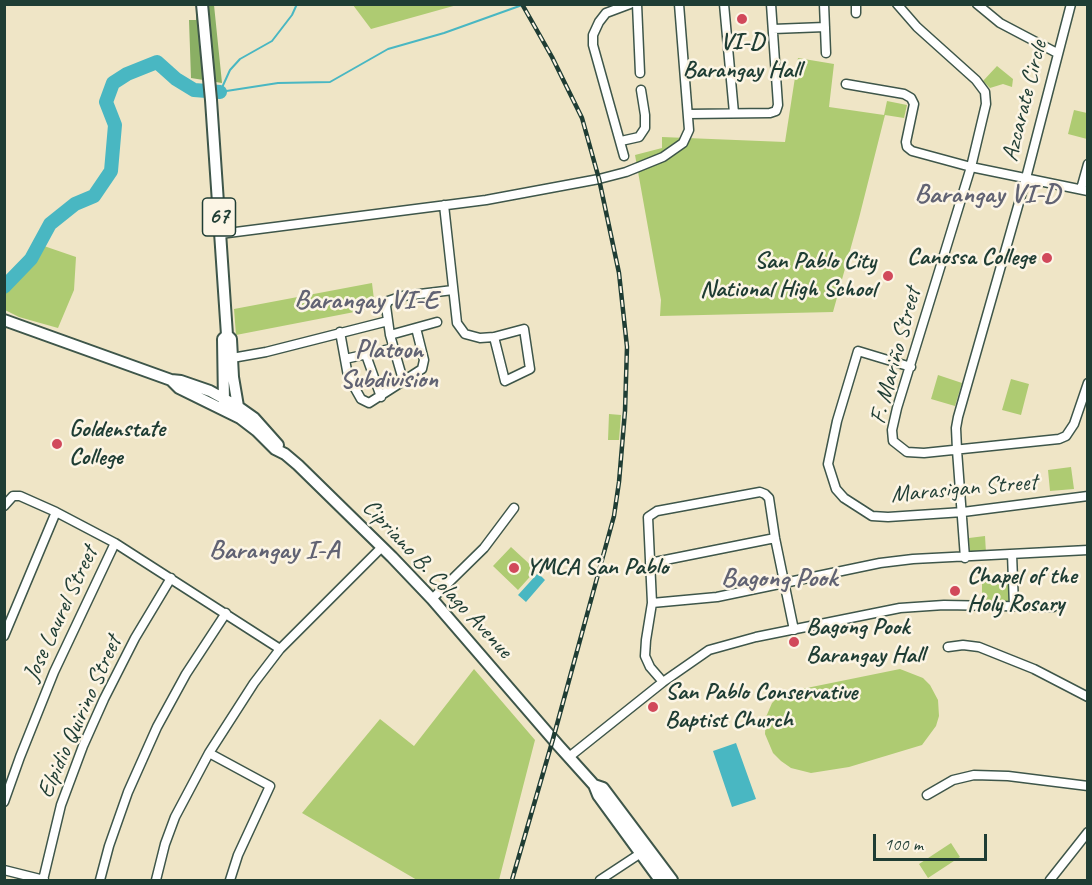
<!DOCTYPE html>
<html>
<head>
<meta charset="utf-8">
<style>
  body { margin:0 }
  #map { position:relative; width:1092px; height:885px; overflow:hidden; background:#efe5c6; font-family:Caveat,sans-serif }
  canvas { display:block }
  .frame { position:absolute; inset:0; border:6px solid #1f3d34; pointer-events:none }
  .scale { position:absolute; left:873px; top:834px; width:114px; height:27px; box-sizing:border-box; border:3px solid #1f3d34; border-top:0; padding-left:8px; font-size:18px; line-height:21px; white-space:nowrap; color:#1f3d34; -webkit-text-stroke:4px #fcf5e5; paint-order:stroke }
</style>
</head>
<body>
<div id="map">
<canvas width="1092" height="885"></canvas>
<div class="frame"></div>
<div class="scale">100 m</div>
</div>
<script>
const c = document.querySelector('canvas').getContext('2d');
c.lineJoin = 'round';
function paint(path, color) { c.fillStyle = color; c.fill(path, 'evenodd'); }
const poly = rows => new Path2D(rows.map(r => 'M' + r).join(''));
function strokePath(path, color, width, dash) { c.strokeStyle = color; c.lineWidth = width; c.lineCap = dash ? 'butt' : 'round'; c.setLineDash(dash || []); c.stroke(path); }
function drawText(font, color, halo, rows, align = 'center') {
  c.font = font + ' Caveat,sans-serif'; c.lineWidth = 5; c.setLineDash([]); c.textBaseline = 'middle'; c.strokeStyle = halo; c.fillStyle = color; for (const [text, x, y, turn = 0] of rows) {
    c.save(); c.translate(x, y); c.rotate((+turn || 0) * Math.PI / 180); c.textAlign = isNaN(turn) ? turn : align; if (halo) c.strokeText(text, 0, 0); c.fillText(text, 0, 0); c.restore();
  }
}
const green = poly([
  [353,5,457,5,371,29],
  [798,58,834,64,829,107,884,115,887,101,907,105,904,118,885,115,859,218,833,312,660,316,661,300,635,155,662,148,662,137,785,142],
  [997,66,1013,79,1012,87,1003,84,990,88,983,81],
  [1074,110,1087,113,1087,139,1068,134],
  [44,246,76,257,74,290,58,328,19,317,5,310,5,291],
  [372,283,375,308,236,335,234,309],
  [938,375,962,383,955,406,931,399],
  [1011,379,1029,384,1021,415,1002,410],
  [609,414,621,415,619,440,608,440],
  [1071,467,1074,489,1050,491,1048,470],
  [985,536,986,553,970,555,969,538],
  [511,547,536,570,518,590,493,566],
  [982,581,1009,581,1009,601,982,601],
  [474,669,535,740,499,880,417,880,302,813,380,719,414,746],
  [900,669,923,678,930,685,938,700,939,716,936,726,922,745,849,767,811,773,791,768,781,761,773,753,765,734,766,717,772,703,782,693],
  [951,843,960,857,928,878,919,864]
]);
const forest = poly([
  [196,5,214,5,222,83,191,78,189,20,196,20]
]);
const water = poly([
  [538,573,545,580,526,602,518,595],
  [736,743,756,799,732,807,713,751]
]);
const stream = poly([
  [220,92,278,83,330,82,388,49,444,33,525,4],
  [220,92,230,70,240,59,272,41,292,15,297,4]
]);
const river = poly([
  [4,287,31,259,50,224,75,204,94,196,111,171,115,125,106,102,113,83,127,74,157,62,176,79,194,90,220,92]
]);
const minor = poly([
  [637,4,640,73],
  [724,4,734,113],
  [824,4,826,53],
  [856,4,856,13],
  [897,4,917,27,976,80,985,92,986,104,971,167,897,408,892,430,893,441,907,452,924,453,1059,439,1066,436,1074,424,1088,383],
  [977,4,1000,23,1057,53],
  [773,29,825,27],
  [846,84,904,94,911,98,914,104,906,142,907,147,912,151,971,167,1088,191],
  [688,114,770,113,776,111,778,105,771,4],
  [621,141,639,137,645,128,645,115,641,90],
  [624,156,593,45,593,35,599,22,606,13,630,4],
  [1081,189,1088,164],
  [444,205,457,323,465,334,480,338,494,337,524,329,530,369,505,381,494,337],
  [220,234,486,200,599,179,626,172,663,157,683,143,689,130,679,4],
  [340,332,348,376,361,399,369,403,422,369,424,360,416,328],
  [390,335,437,322],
  [366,355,381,397],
  [232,358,266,352,388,321],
  [345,359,394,348],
  [911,367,858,351,837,421,828,464,836,489,844,498,872,516,888,517,963,512,1088,496],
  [403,380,390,335,386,306,388,301,403,296,453,290],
  [4,506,13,496,20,496,56,512,115,543,280,649],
  [1012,554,1014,606],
  [965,558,957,450,956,428,958,417,1026,178,1071,4],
  [650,563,775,538],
  [432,599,484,548,514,508],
  [652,603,717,597,880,563,913,559,1088,550],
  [4,636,56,512],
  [948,647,963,645,979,647,1034,669,1088,697],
  [663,682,650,667,645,656,646,640,652,603,648,517,657,511,760,492,765,494,769,498,775,538,794,630],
  [209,753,270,786,238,855,230,880],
  [569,757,663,682,709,650,756,637,900,608,944,605,1053,607],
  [927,795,953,780,974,775,1008,776,1088,786],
  [4,802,20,757,54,672,115,543],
  [4,870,44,880],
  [43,880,61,805,83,746,104,699,135,638,171,578],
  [100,880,109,846,128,792,157,727,186,674,226,613],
  [156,880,165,844,175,817,209,753,254,683,280,649,382,547],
  [600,880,641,853,643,849],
  [1050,880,1088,832]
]);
const major = poly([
  [202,4,211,100,227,335,231,339,233,377,240,418],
  [4,320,171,380,181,381,210,391,237,406,254,418,278,445],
  [171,380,179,388,240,418,257,431,275,449,285,454,298,465,392,557,432,599,558,745,594,785,598,795,660,880],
  [224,402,223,339,227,335],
  [594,785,603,788,672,880]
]);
const rail = poly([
  [512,880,553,739,614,516,619,482,625,411,627,347,619,273,599,179,582,118,552,57,522,4]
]);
const markers = [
  [742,19,6,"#d1495b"],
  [1047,258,6,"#d1495b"],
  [888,276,6,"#d1495b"],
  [57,444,6,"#d1495b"],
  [514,568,6,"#d1495b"],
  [955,591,6,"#d1495b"],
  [794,642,6,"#d1495b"],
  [653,707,6,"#d1495b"]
];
const shields = [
  [219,217,33]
];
const shieldNames = [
  ["67",219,217]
];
const poiNames = [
  ["VI-D",742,43,"center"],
  ["Barangay Hall",742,71,"center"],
  ["Canossa College",1035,258,"right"],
  ["San Pablo City",876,262,"right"],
  ["National High School",876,290,"right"],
  ["Goldenstate",69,430],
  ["College",69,458],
  ["YMCA San Pablo",526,568],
  ["Chapel of the",967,577],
  ["Holy Rosary",967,605],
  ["Bagong Pook",806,628],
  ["Barangay Hall",806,656],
  ["San Pablo Conservative",665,693],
  ["Baptist Church",665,721]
];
const streetNames = [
  ["Azcarate Circle",1025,101,-76],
  ["F. Mariño Street",896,356,-75],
  ["Marasigan Street",964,489,-5],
  ["Cipriano B. Colago Avenue",437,579,47],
  ["Jose Laurel Street",61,614,-65],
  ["Elpidio Quirino Street",80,717,-66]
];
const neighbourhoodNames = [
  ["Platoon",389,350],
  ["Subdivision",389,380]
];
const quarterNames = [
  ["Barangay VI-D",987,195],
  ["Barangay VI-E",366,301],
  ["Barangay I-A",274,551],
  ["Bagong Pook",779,579]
];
paint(green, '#aecb72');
paint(forest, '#8aaf64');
paint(water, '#49b7c2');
strokePath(stream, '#49b7c2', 2);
strokePath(river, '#49b7c2', 14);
strokePath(minor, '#3e564a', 11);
strokePath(major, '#3e564a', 14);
strokePath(minor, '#fff', 8);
strokePath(major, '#fff', 10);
strokePath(rail, '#1f3d34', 4.5);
strokePath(rail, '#fcf5e5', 2, [7]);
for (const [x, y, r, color] of markers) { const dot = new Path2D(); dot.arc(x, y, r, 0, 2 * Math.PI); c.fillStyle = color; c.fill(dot); strokePath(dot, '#fcf5e5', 2); }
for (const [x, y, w] of shields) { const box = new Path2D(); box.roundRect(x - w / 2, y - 19, w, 38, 4.5); c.fillStyle = '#fcf5e5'; c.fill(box); strokePath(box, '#1f3d34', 1.5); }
drawText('bold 22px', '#1f3d34', null, shieldNames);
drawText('bold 24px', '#1f3d34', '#fcf5e5', poiNames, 'left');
drawText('24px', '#1f3d34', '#fcf5e5', streetNames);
drawText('bold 26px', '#616373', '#fcf5e5', neighbourhoodNames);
drawText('bold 27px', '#616373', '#fcf5e5', quarterNames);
</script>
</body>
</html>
